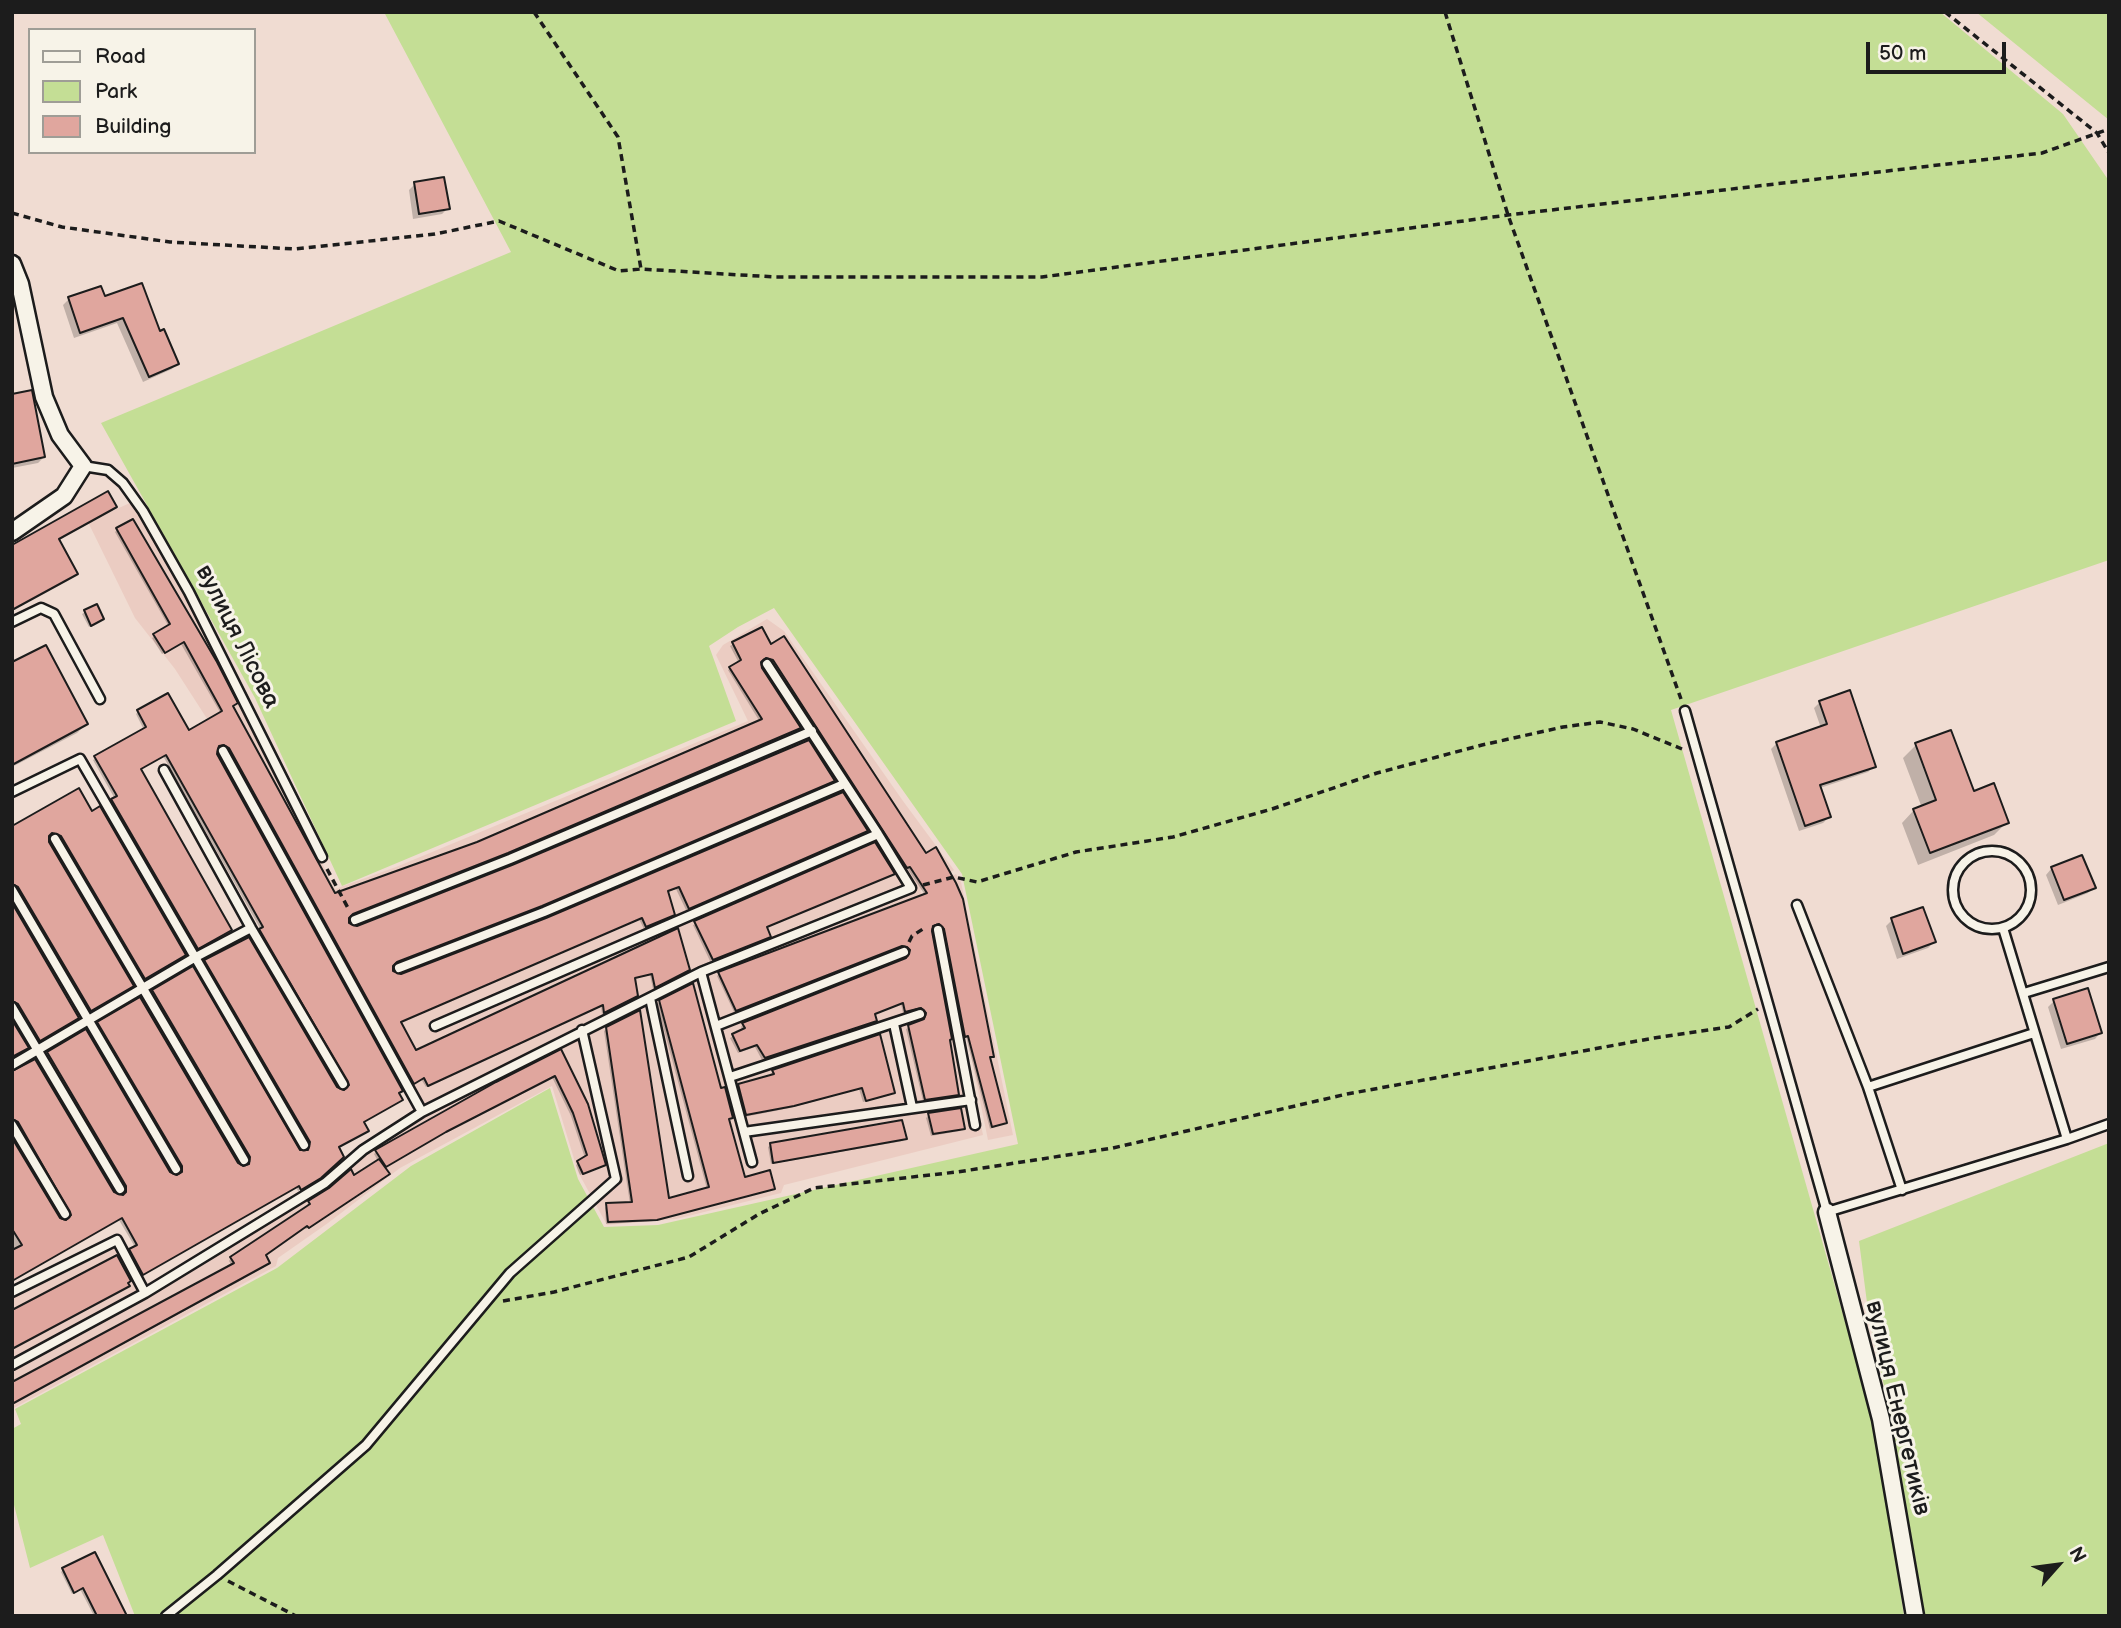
<!DOCTYPE html>
<html>
<head>
<meta charset="utf-8">
<style>
  body { margin:0 }
  #map { position:relative; width:2121px; height:1628px; overflow:hidden; background:#f0dcd2; font-family:"Balsamiq Sans",sans-serif }
  canvas { display:block }
  .frame { position:absolute; inset:0; border:14px solid #1c1c1c; pointer-events:none }
  .legend { position:absolute; left:28px; top:28px; width:228px; height:126px; box-sizing:border-box; background:#f7f3e8; border:2px solid #9f9d96; margin:0; padding:9px 12px; list-style:none; font-size:21px; color:#1c1c1c }
  .legend li { display:flex; align-items:center; gap:14px; height:35px }
  .legend b { width:35px; border:2px solid #9f9d96 }
  .north { position:absolute; left:2023px; top:1530px; width:70px; height:70px; -webkit-text-stroke:5px #f7f3e8; paint-order:stroke; rotate:62deg; font-size:19px; font-weight:700; line-height:28px; text-align:center; color:#1c1c1c }
  .north::after { content:''; display:block; margin:auto; width:24px; height:32px; background:#1c1c1c; clip-path:polygon(50% 0,100% 100%,50% 72%,0 100%) }
  .scale { position:absolute; left:1866px; top:42px; width:140px; height:32px; box-sizing:border-box; border:4px solid #1c1c1c; border-top:0; padding-left:9px; font-size:21px; line-height:24px; white-space:nowrap; color:#1c1c1c; -webkit-text-stroke:5px #f7f3e8; paint-order:stroke }
</style>
</head>
<body>
<div id="map">
<canvas width="2121" height="1628"></canvas>
<div class="frame"></div>
<ul class="legend">
<li><b style="height:9px;background:#f7f3e8"></b>Road</li>
<li><b style="height:19px;background:#c4de95"></b>Park</li>
<li><b style="height:19px;background:#e0a69e"></b>Building</li>
</ul>
<div class="north">N</div>
<div class="scale">50 m</div>
</div>
<script>
const c = document.querySelector('canvas').getContext('2d');
c.lineJoin = 'round';
function paint(path, color) { c.fillStyle = color; c.fill(path, 'evenodd'); }
const poly = rows => new Path2D(rows.map(r => 'M' + r).join(''));
function strokePath(path, color, width, dash) { c.strokeStyle = color; c.lineWidth = width; c.lineCap = dash ? 'butt' : 'round'; c.setLineDash(dash || []); c.stroke(path); }
function drawText(font, color, halo, rows, align = 'center') {
  c.font = font + ' "Balsamiq Sans",sans-serif'; c.lineWidth = 6; c.setLineDash([]); c.textBaseline = 'middle'; c.strokeStyle = halo; c.fillStyle = color; for (const [text, x, y, turn = 0] of rows) {
    c.save(); c.translate(x, y); c.rotate((+turn || 0) * Math.PI / 180); c.textAlign = isNaN(turn) ? turn : align; if (halo) c.strokeText(text, 0, 0); c.fillText(text, 0, 0); c.restore();
  }
}
const built = poly([
  [132,502,209,638,335,889,396,867,748,721,716,655,723,645,767,619,784,631,903,801,954,870,920,891,939,918,983,1135,784,1185,781,1193,676,1219,607,1225,578,1172,552,1086,400,1168,328,1223,278,1258,276,1266,12,1409,12,1297,114,1248,138,1290,314,1185,422,1103,222,742,175,669,135,618,88,522],
  [956,874,961,882,1013,1135,988,1140,943,919,924,891]
]);
const green = poly([
  [384,12,1940,12,2063,114,2109,181,2109,560,1671,710,1873,1420,1904,1616,135,1616,103,1535,30,1568,12,1497,12,1429,21,1424,15,1409,277,1268,411,1166,550,1088,578,1179,604,1227,658,1225,1018,1144,962,874,774,608,738,627,709,646,736,721,342,886,255,698,101,423,511,252],
  [1976,12,2109,12,2109,120],
  [2109,1143,2109,1616,1925,1616,1892,1422,1869,1318,1859,1241]
]);
const shadow = poly([
  [415,184,448,208,442,214,413,219,409,190],
  [104,298,159,333,177,363,172,369,143,382,117,323,74,338,63,305,69,299],
  [12,396,44,457,38,463,12,468],
  [117,530,232,706,334,895,477,844,760,722,728,670,739,663,730,646,761,629,771,646,925,855,992,1056,989,1059,1005,1123,990,1129,966,1037,963,1038,943,931,937,925,931,927,957,1094,955,1097,923,1101,906,1029,923,1021,925,1016,918,1009,903,1013,901,1004,873,1015,875,1021,872,1023,762,1060,755,1047,738,1053,730,1038,743,1031,741,1027,743,1024,905,960,909,954,905,948,898,948,734,1012,717,976,719,974,925,895,907,868,904,870,770,662,759,659,760,668,799,728,797,730,503,855,349,916,348,924,393,964,392,972,401,976,547,920,866,831,686,910,676,889,667,892,670,917,644,929,639,919,400,1022,415,1053,677,930,685,972,653,989,650,975,633,979,636,996,633,998,602,1014,601,1006,426,1087,421,1079,411,1085,226,750,215,746,216,755,401,1090,362,1123,337,1148,317,1180,298,1191,296,1187,140,1276,128,1252,135,1247,119,1220,12,1280,12,1142,58,1219,69,1222,69,1214,15,1124,12,1123,12,1073,117,1197,124,1195,124,1189,45,1056,85,1031,169,1174,180,1177,180,1169,96,1026,99,1024,237,1165,245,1169,248,1166,248,1160,150,994,192,969,297,1150,308,1151,308,1145,203,964,205,961,336,1089,344,1093,347,1090,347,1084,258,933,261,930,163,756,139,770,230,930,228,932,195,950,110,803,115,799,93,760,144,730,136,714,138,712,167,695,188,733,221,714,181,644,162,654,152,638,169,627,115,532],
  [96,606,100,621,89,627,82,614],
  [12,664,86,724,77,733,12,767],
  [1820,702,1874,766,1868,772,1820,788,1829,817,1823,823,1799,831,1771,749,1777,743,1821,728,1814,708],
  [1950,732,1973,793,2007,822,1994,835,1918,865,1902,823,1914,810,1922,808,1903,758,1916,745],
  [78,791,182,957,142,980,58,838,52,834,49,835,47,843,129,988,88,1012,12,887,12,828],
  [2081,857,2094,887,2088,893,2058,905,2046,875,2051,869],
  [890,876,766,928,769,936,767,939,710,961,693,925],
  [12,907,75,1020,37,1042,12,1004],
  [1892,920,1934,942,1928,948,1897,959,1886,926],
  [2054,1001,2100,1033,2095,1039,2061,1049,2048,1007],
  [660,1002,720,1090,731,1117,728,1120,744,1179,773,1189,654,1221,606,1224,605,1208,607,1205,630,1204,604,1031,607,1028,667,1200,707,1189,657,1004],
  [879,1036,893,1092,891,1095,863,1102,859,1089,790,1108,744,1117,736,1088,739,1085,772,1077,770,1074,773,1072],
  [561,1052,602,1167,580,1175,576,1165,585,1158,571,1116,552,1077,442,1134,383,1168,385,1177,306,1229,304,1227,264,1255,265,1265,238,1282,12,1404,232,1266,229,1261,231,1258,308,1208,307,1205,309,1202,378,1161,374,1154,376,1152,497,1084],
  [929,1115,963,1128,960,1131,931,1136,926,1118],
  [905,1138,903,1141,771,1164,768,1147,771,1145],
  [63,1570,125,1616,94,1616,80,1589,72,1594,61,1572]
]);
const building = poly([
  [444,177,450,209,419,214,414,182,444,177],
  [142,283,160,331,164,329,179,364,149,377,123,318,80,333,68,297,101,286,105,296,142,283],
  [32,390,45,457,12,464,12,394,32,390],
  [108,491,117,507,59,539,78,574,12,610,12,545,108,491],
  [133,519,217,662,238,703,233,706,335,893,477,842,762,719,729,667,741,660,732,642,762,627,771,644,784,636,926,853,936,847,956,883,963,899,994,1057,990,1057,1007,1123,992,1127,968,1036,965,1037,944,929,939,924,933,926,932,931,952,1039,950,1040,959,1095,925,1100,908,1025,924,1019,926,1013,921,1008,905,1012,903,1003,875,1014,877,1021,765,1058,757,1045,740,1051,732,1034,745,1028,742,1023,906,958,910,950,907,947,902,946,736,1011,718,972,927,893,910,867,907,868,773,660,766,658,761,662,762,668,801,728,508,853,353,914,349,918,349,923,357,926,512,865,809,740,835,781,542,906,397,962,393,966,393,971,401,974,546,918,843,792,868,831,689,909,679,887,668,891,675,915,646,927,642,918,401,1022,416,1050,678,928,690,970,655,988,652,974,635,978,638,996,604,1013,603,1005,428,1086,424,1078,414,1084,229,748,224,745,219,746,217,754,403,1091,399,1093,403,1100,364,1122,369,1131,339,1147,344,1157,321,1178,301,1190,299,1186,143,1275,129,1249,137,1245,122,1218,12,1281,12,1250,22,1245,12,1229,12,1138,60,1218,66,1220,71,1215,18,1122,12,1119,12,1071,35,1059,114,1192,123,1195,126,1192,126,1186,47,1052,86,1029,170,1172,177,1175,182,1172,182,1166,97,1022,140,997,238,1163,243,1166,249,1164,250,1157,152,990,193,966,300,1150,308,1150,310,1142,204,960,249,937,337,1087,344,1090,349,1085,259,929,263,927,166,755,141,769,232,930,198,949,111,799,117,796,94,756,146,727,137,710,168,693,189,730,222,711,184,642,165,653,153,634,170,624,116,528,133,519],
  [97,604,104,619,91,626,84,610,97,604],
  [46,645,88,724,12,765,12,662,46,645],
  [1850,690,1876,767,1820,785,1831,817,1805,826,1776,742,1827,724,1819,701,1850,690],
  [1951,730,1974,791,1994,783,2009,823,1930,853,1913,809,1936,800,1915,743,1951,730],
  [79,788,92,811,100,806,186,955,145,979,61,836,52,833,49,836,49,842,134,986,91,1011,18,887,12,884,12,826,79,788],
  [875,842,895,874,767,927,771,937,713,960,694,921,875,842],
  [2082,855,2096,888,2064,900,2051,867,2082,855],
  [12,903,79,1018,40,1041,18,1004,12,1001,12,903],
  [1923,907,1936,942,1903,954,1891,918,1923,907],
  [693,983,721,1088,725,1087,733,1118,729,1119,745,1177,770,1170,775,1189,657,1220,608,1222,606,1203,632,1202,606,1027,640,1010,669,1198,709,1187,659,1000,693,983],
  [2088,988,2102,1033,2067,1044,2053,999,2088,988],
  [12,1020,29,1048,12,1057,12,1020],
  [880,1034,895,1093,866,1101,862,1088,794,1106,746,1115,738,1084,774,1074,772,1070,880,1034],
  [561,1049,588,1104,606,1165,583,1174,577,1161,587,1155,573,1113,555,1076,446,1132,386,1167,375,1150,496,1082,561,1049],
  [961,1108,965,1129,933,1134,928,1113,961,1108],
  [902,1120,907,1139,773,1163,770,1143,902,1120],
  [379,1159,390,1174,309,1228,307,1226,266,1255,270,1263,12,1404,12,1382,234,1263,230,1257,310,1204,308,1201,329,1188,351,1169,354,1175,379,1159],
  [117,1255,131,1281,128,1283,130,1286,12,1349,12,1310,117,1255],
  [95,1552,127,1616,97,1616,83,1588,74,1593,62,1568,95,1552]
]);
const path = poly([
  [534,12,618,137,641,269],
  [1445,12,1508,215,1681,699],
  [1945,12,2097,133,2109,153],
  [12,213,62,227,170,242,295,249,435,234,499,221,619,271,641,269,775,277,1042,277,1508,215,2042,153,2109,129],
  [327,869,348,908],
  [923,885,954,877,977,882,1076,852,1173,837,1272,809,1377,773,1482,745,1563,727,1600,722,1633,729,1682,749],
  [909,942,912,936,926,927],
  [503,1301,554,1292,689,1257,759,1214,814,1188,957,1172,1113,1148,1347,1094,1654,1038,1729,1027,1758,1009],
  [228,1581,296,1616]
]);
const service = poly([
  [83,466,108,470,123,483,143,511,189,592,322,857],
  [12,622,41,608,54,614,100,699],
  [1685,711,1827,1212,2067,1139,2109,1124],
  [223,751,422,1112],
  [164,770,251,928,343,1084],
  [12,792,80,759,304,1145],
  [55,839,244,1160],
  '1953 890a39 39 0 1 1 78 0a39 39 0 1 1-78 0Z',
  [12,890,176,1169],
  [1797,905,1868,1087,1902,1190],
  [355,920,510,859,812,731],
  [2003,928,2067,1139],
  [938,930,975,1125],
  [399,968,544,912,844,784],
  [701,972,752,1162],
  [2024,993,2109,967],
  [650,998,688,1176],
  [12,1007,120,1189],
  [894,1024,912,1107],
  [435,1026,878,834],
  [716,1026,904,952],
  [12,1065,194,958,251,928],
  [730,1077,920,1014],
  [1868,1087,2034,1033],
  [12,1125,65,1214],
  [744,1132,971,1100],
  [12,1292,117,1240,145,1293,325,1183,363,1150,422,1112,701,972,911,888,878,834,767,664],
  [12,1365,145,1293],
  [166,1616,217,1575,366,1445,510,1273,616,1179,582,1030]
]);
const minor = poly([
  [12,264,20,284,44,397,60,435,83,466,64,496,12,532],
  [1827,1212,1881,1419,1915,1616]
]);
const streetNames = [
  ["вулиця Лісова",237,637,63],
  ["вулиця Енергетиків",1897,1408,77]
];
paint(built, '#ebccc2');
paint(green, '#c4de95');
paint(shadow, '#0003');
paint(building, '#e0a69e');
strokePath(building, '#1c1c1c', 2);
strokePath(service, '#1c1c1c', 13);
strokePath(minor, '#1c1c1c', 21);
strokePath(path, '#1c1c1c', 3.5, [7, 5]);
strokePath(service, '#f7f3e8', 8);
strokePath(minor, '#f7f3e8', 16);
drawText('24px', '#1c1c1c', '#f7f3e8', streetNames);
</script>
</body>
</html>
